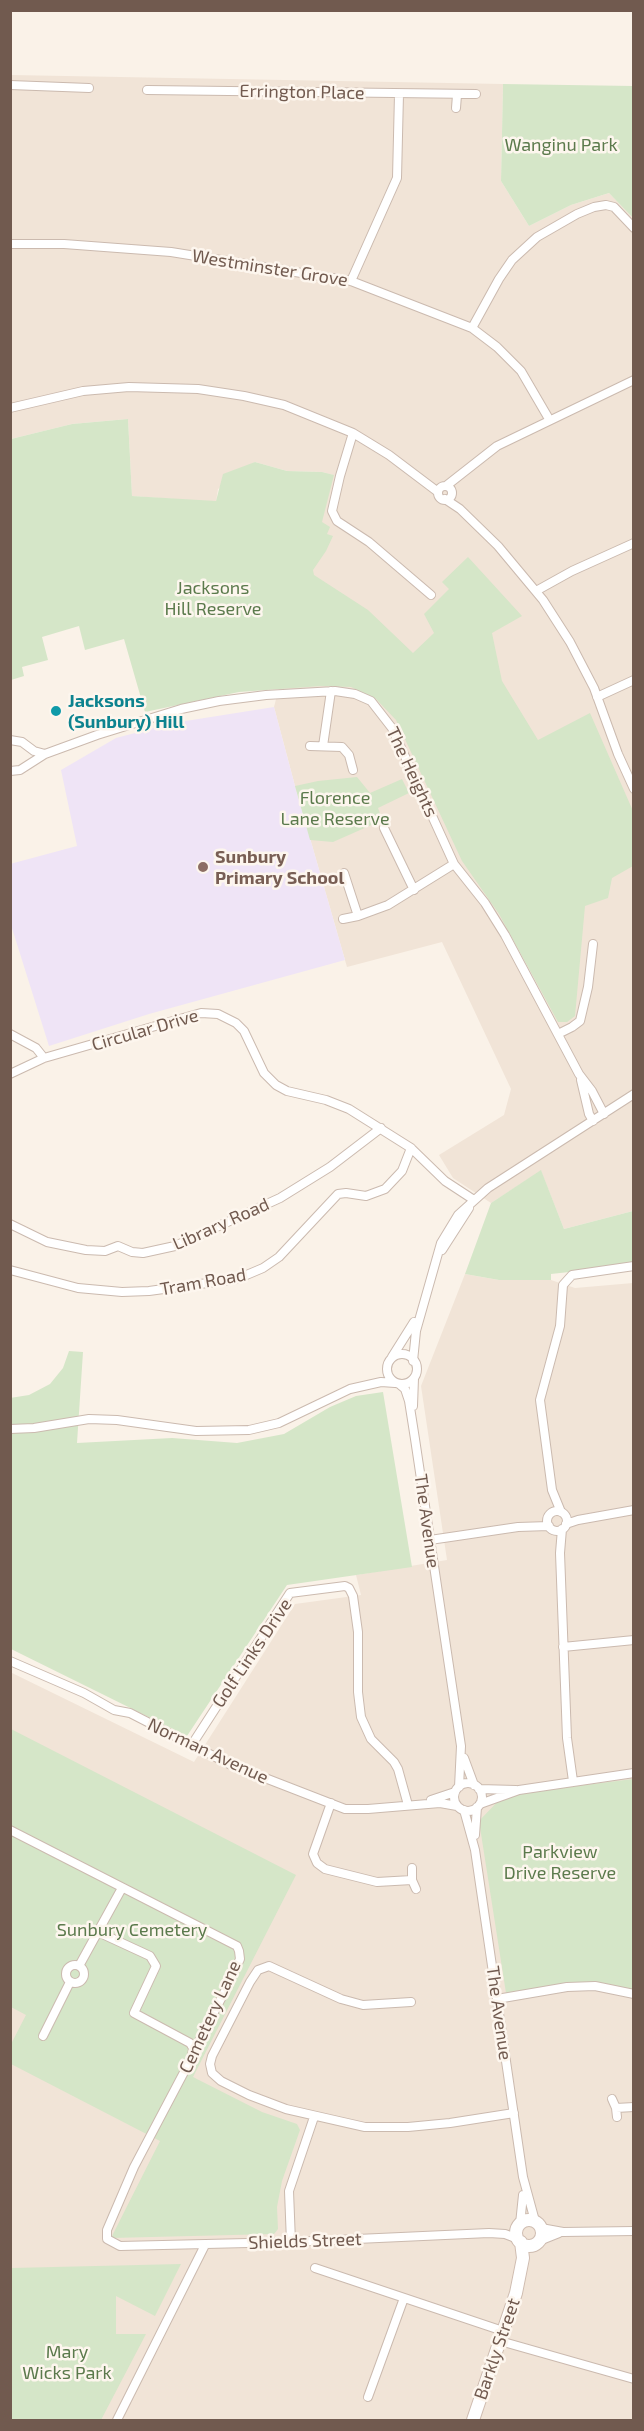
<!DOCTYPE html>
<html>
<head>
<meta charset="utf-8">
<style>
  body { margin:0 }
  #map { position:relative; width:644px; height:2431px; overflow:hidden; background:#faf2e8; font-family:"Exo 2",sans-serif }
  canvas { display:block }
  .frame { position:absolute; inset:0; border:12px solid #715a4f; pointer-events:none }
</style>
</head>
<body>
<div id="map">
<canvas width="644" height="2431"></canvas>
<div class="frame"></div>
</div>
<script>
const c = document.querySelector('canvas').getContext('2d');
c.lineJoin = 'round';
function paint(path, color) { c.fillStyle = color; c.fill(path, 'evenodd'); }
const poly = rows => new Path2D(rows.map(r => 'M' + r).join(''));
function strokePath(path, color, width, dash) { c.strokeStyle = color; c.lineWidth = width; c.lineCap = dash ? 'butt' : 'round'; c.setLineDash(dash || []); c.stroke(path); }
function drawText(font, color, halo, rows, align = 'center') {
  c.font = font + ' "Exo 2",sans-serif'; c.lineWidth = 5; c.setLineDash([]); c.textBaseline = 'middle'; c.strokeStyle = halo; c.fillStyle = color; for (const [text, x, y, turn = 0] of rows) {
    c.save(); c.translate(x, y); c.rotate((+turn || 0) * Math.PI / 180); c.textAlign = isNaN(turn) ? turn : align; if (halo) c.strokeText(text, 0, 0); c.fillText(text, 0, 0); c.restore();
  }
}
const residential = poly([
  [11,75,503,84,501,181,529,226,571,205,609,193,633,218,633,1211,564,1229,541,1171,491,1203,453,1178,439,1155,504,1115,511,1089,442,942,347,967,295,786,274,707,333,475,322,472,287,471,255,462,218,489,216,502,132,496,128,419,72,424,11,439],
  [465,1274,499,1280,551,1280,575,1288,633,1283,633,2420,11,2420,10,1672,194,1762,295,1604,361,1595,356,1575,447,1560,421,1386]
]);
const education = poly([
  [274,707,295,786,345,960,149,1014,49,1046,11,925,10,864,77,846,61,770,116,738,173,723]
]);
const green = poly([
  [503,84,633,86,633,218,609,193,571,205,529,226,501,181],
  [128,419,132,496,216,501,223,474,255,462,287,471,322,472,334,475,322,522,330,527,327,534,333,536,326,551,313,570,314,575,368,610,413,653,434,633,424,614,449,589,442,582,468,557,522,616,492,633,502,681,538,740,590,713,633,811,633,866,612,878,608,898,585,906,575,1016,567,1022,558,1022,499,914,462,861,396,720,376,699,351,687,321,686,239,692,145,712,124,639,85,650,79,626,42,637,48,660,22,667,24,676,11,680,11,439,72,424],
  [357,777,370,793,402,779,409,793,378,808,381,816,376,823,333,842,310,840,295,786,318,781],
  [541,1170,564,1229,633,1211,633,1265,551,1274,551,1280,499,1280,465,1274,491,1203],
  [69,1351,83,1352,77,1443,172,1438,237,1443,284,1434,330,1407,356,1396,383,1392,412,1567,287,1585,187,1736,11,1649,10,1398,29,1395,50,1384,63,1368],
  [11,1729,296,1875,193,2077,262,2112,297,2124,300,2130,282,2181,277,2207,278,2229,274,2234,111,2238,160,2141,11,2064,10,2046,26,2015,11,2007],
  [633,1779,633,1991,599,1985,506,1993,479,1821,504,1795],
  [181,2264,155,2316,116,2296,116,2334,146,2334,101,2420,11,2420,11,2268]
]);
const street = poly([
  [10,85,89,88],
  [147,90,476,94],
  [456,108,457,95],
  [10,244,64,244,171,252,351,281,472,328,497,347,521,371,549,419],
  [351,281,397,178,399,94],
  [472,328,499,279,512,260,537,237,577,214,594,207,606,205,614,207,634,228],
  [10,408,83,391,129,387,198,389,244,396,284,405,353,433,389,455,438,492],
  [353,433,340,476,332,511,337,521,369,542,431,595],
  [446,486,497,446,634,380],
  '438 493a7 7 0 1 1 14 0a7 7 0 1 1-14 0Z',
  [445,499,460,509,498,546,543,600,570,642,594,688,618,754,634,789],
  [536,591,572,571,634,543],
  [597,697,634,680],
  [10,740,22,742,34,751,45,754],
  [310,746,342,747,349,755,353,770],
  [323,746,331,691],
  [10,771,20,770,45,754,97,735,181,709,219,701,266,695,335,691,355,694,371,701,392,728,454,864,485,903,505,935,579,1074,592,1091,604,1114],
  [384,828,414,890],
  [344,873,358,916],
  [343,919,358,916,388,905,454,864],
  [10,1034,36,1048,44,1058],
  [558,1034,572,1027,580,1021,588,987,593,944],
  [10,1074,44,1058,159,1025,201,1013,218,1014,236,1023,244,1031,264,1073,276,1085,287,1091,326,1100,349,1109,411,1148,445,1181,474,1200],
  [581,1080,589,1114,593,1121],
  [10,1224,47,1242,86,1250,105,1251,118,1246,132,1252,143,1253,175,1246,280,1198,330,1167,381,1128],
  [442,1250,469,1208],
  [10,1270,78,1288,122,1292,149,1291,237,1279,263,1268,279,1257,338,1194,346,1193,366,1196,385,1189,402,1171,411,1148],
  '387 1369a15 15 0 1 1 30 0a15 15 0 1 1-30 0Z',
  [392,1357,414,1322],
  [413,1361,416,1331,441,1243,458,1215,488,1188,634,1094],
  [399,1384,405,1389,409,1401,415,1439,461,1746,459,1787],
  [413,1406,414,1378],
  [10,1429,34,1428,89,1419,117,1420,196,1431,249,1430,279,1423,350,1389,381,1382,395,1383],
  '547 1521a10 10 0 1 1 20 0a10 10 0 1 1-20 0Z',
  [561,1512,552,1490,540,1400,560,1326,563,1285,572,1275,634,1266],
  [566,1524,578,1520,634,1510],
  [562,1529,560,1553,567,1738,573,1781],
  [430,1540,518,1527,549,1526],
  [563,1647,634,1640],
  [10,1661,84,1693,114,1710,130,1713,229,1764,345,1809,368,1809,440,1803,457,1806],
  [191,1746,290,1593,345,1586,349,1588,353,1596,358,1632,358,1692,361,1717,371,1739,394,1762,398,1769,408,1805],
  [464,1758,474,1785],
  '454 1797a14 14 0 1 1 28 0a14 14 0 1 1-28 0Z',
  [479,1789,516,1790],
  [431,1800,455,1792],
  [331,1803,313,1854,317,1863,325,1869,377,1882,412,1880],
  [480,1804,519,1790,634,1773],
  [464,1810,475,1850,523,2177,535,2221],
  [10,1830,237,1946,239,1951,240,1959,225,1991,198,2043,193,2048,192,2057,134,2167,107,2230,107,2239,120,2246,291,2242,489,2233,505,2234,518,2239],
  [475,1835,477,1807],
  [412,1868,412,1880,416,1889],
  [98,1932,150,1956,156,1966,134,2013,190,2043,193,2048],
  '66 1974a9 9 0 1 1 18 0a9 9 0 1 1-18 0Z',
  [79,1966,122,1888],
  [497,1999,567,1987,595,1986,634,1994],
  [411,2002,363,2005,341,1999,269,1966,258,1970,250,1982,212,2056,210,2064,212,2073,221,2081,249,2095,286,2109,365,2127,408,2127,450,2123,514,2113],
  [43,2036,70,1982],
  [612,2099,616,2108,617,2117],
  [616,2108,634,2107],
  [520,2224,523,2195],
  [541,2228,563,2232,634,2231],
  [539,2241,559,2233],
  [291,2242,289,2191,314,2117],
  [315,2268,503,2331],
  [500,2341,634,2379],
  [368,2397,404,2298],
  [117,2420,205,2245]
]);
const secondary = poly([
  '516 2233a13 13 0 1 1 26 0a13 13 0 1 1-26 0Z',
  [473,2420,516,2293,523,2258,521,2242]
]);
const markers = [
  [56,711,6,"#0f9aa8"],
  [203,867,6,"#8d6e63"]
];
const streetNames = [
  ["Errington Place",302,92,1],
  ["Westminster Grove",270,268,9],
  ["The Heights",412,772,65],
  ["Circular Drive",145,1030,-16],
  ["Library Road",221,1224,-24],
  ["Tram Road",203,1282,-10],
  ["The Avenue",427,1521,82],
  ["Golf Links Drive",252,1653,-56],
  ["Norman Avenue",208,1751,25],
  ["The Avenue",499,2013,82],
  ["Cemetery Lane",210,2017,-65],
  ["Shields Street",305,2241,-2],
  ["Barkly Street",497,2349,-71]
];
const parkNames = [
  ["Wanginu Park",561,145],
  ["Jacksons",213,588],
  ["Hill Reserve",213,609],
  ["Florence",335,798],
  ["Lane Reserve",335,819],
  ["Parkview",560,1852],
  ["Drive Reserve",560,1873],
  ["Sunbury Cemetery",132,1930],
  ["Mary",67,2352],
  ["Wicks Park",67,2373]
];
const cultureNames = [
  ["Jacksons",68,701],
  ["(Sunbury) Hill",68,722]
];
const educationNames = [
  ["Sunbury",215,857],
  ["Primary School",215,878]
];
paint(residential, '#f1e4d7');
paint(education, '#efe4f6');
paint(green, '#d5e6c8');
strokePath(street, '#cbbaaf', 10);
strokePath(secondary, '#cfbcb0', 14);
strokePath(street, '#fff', 8);
strokePath(secondary, '#fff', 12);
for (const [x, y, r, color] of markers) { const dot = new Path2D(); dot.arc(x, y, r, 0, 2 * Math.PI); c.fillStyle = color; c.fill(dot); strokePath(dot, '#fdf6ee', 2); }
drawText('18px', '#715a4f', '#fdf6ee', streetNames);
drawText('18px', '#5b7a4c', '#fdf6ee', parkNames);
drawText('bold 18px', '#0d838f', '#fdf6ee', cultureNames, 'left');
drawText('bold 18px', '#785e54', '#fdf6ee', educationNames, 'left');
</script>
</body>
</html>
